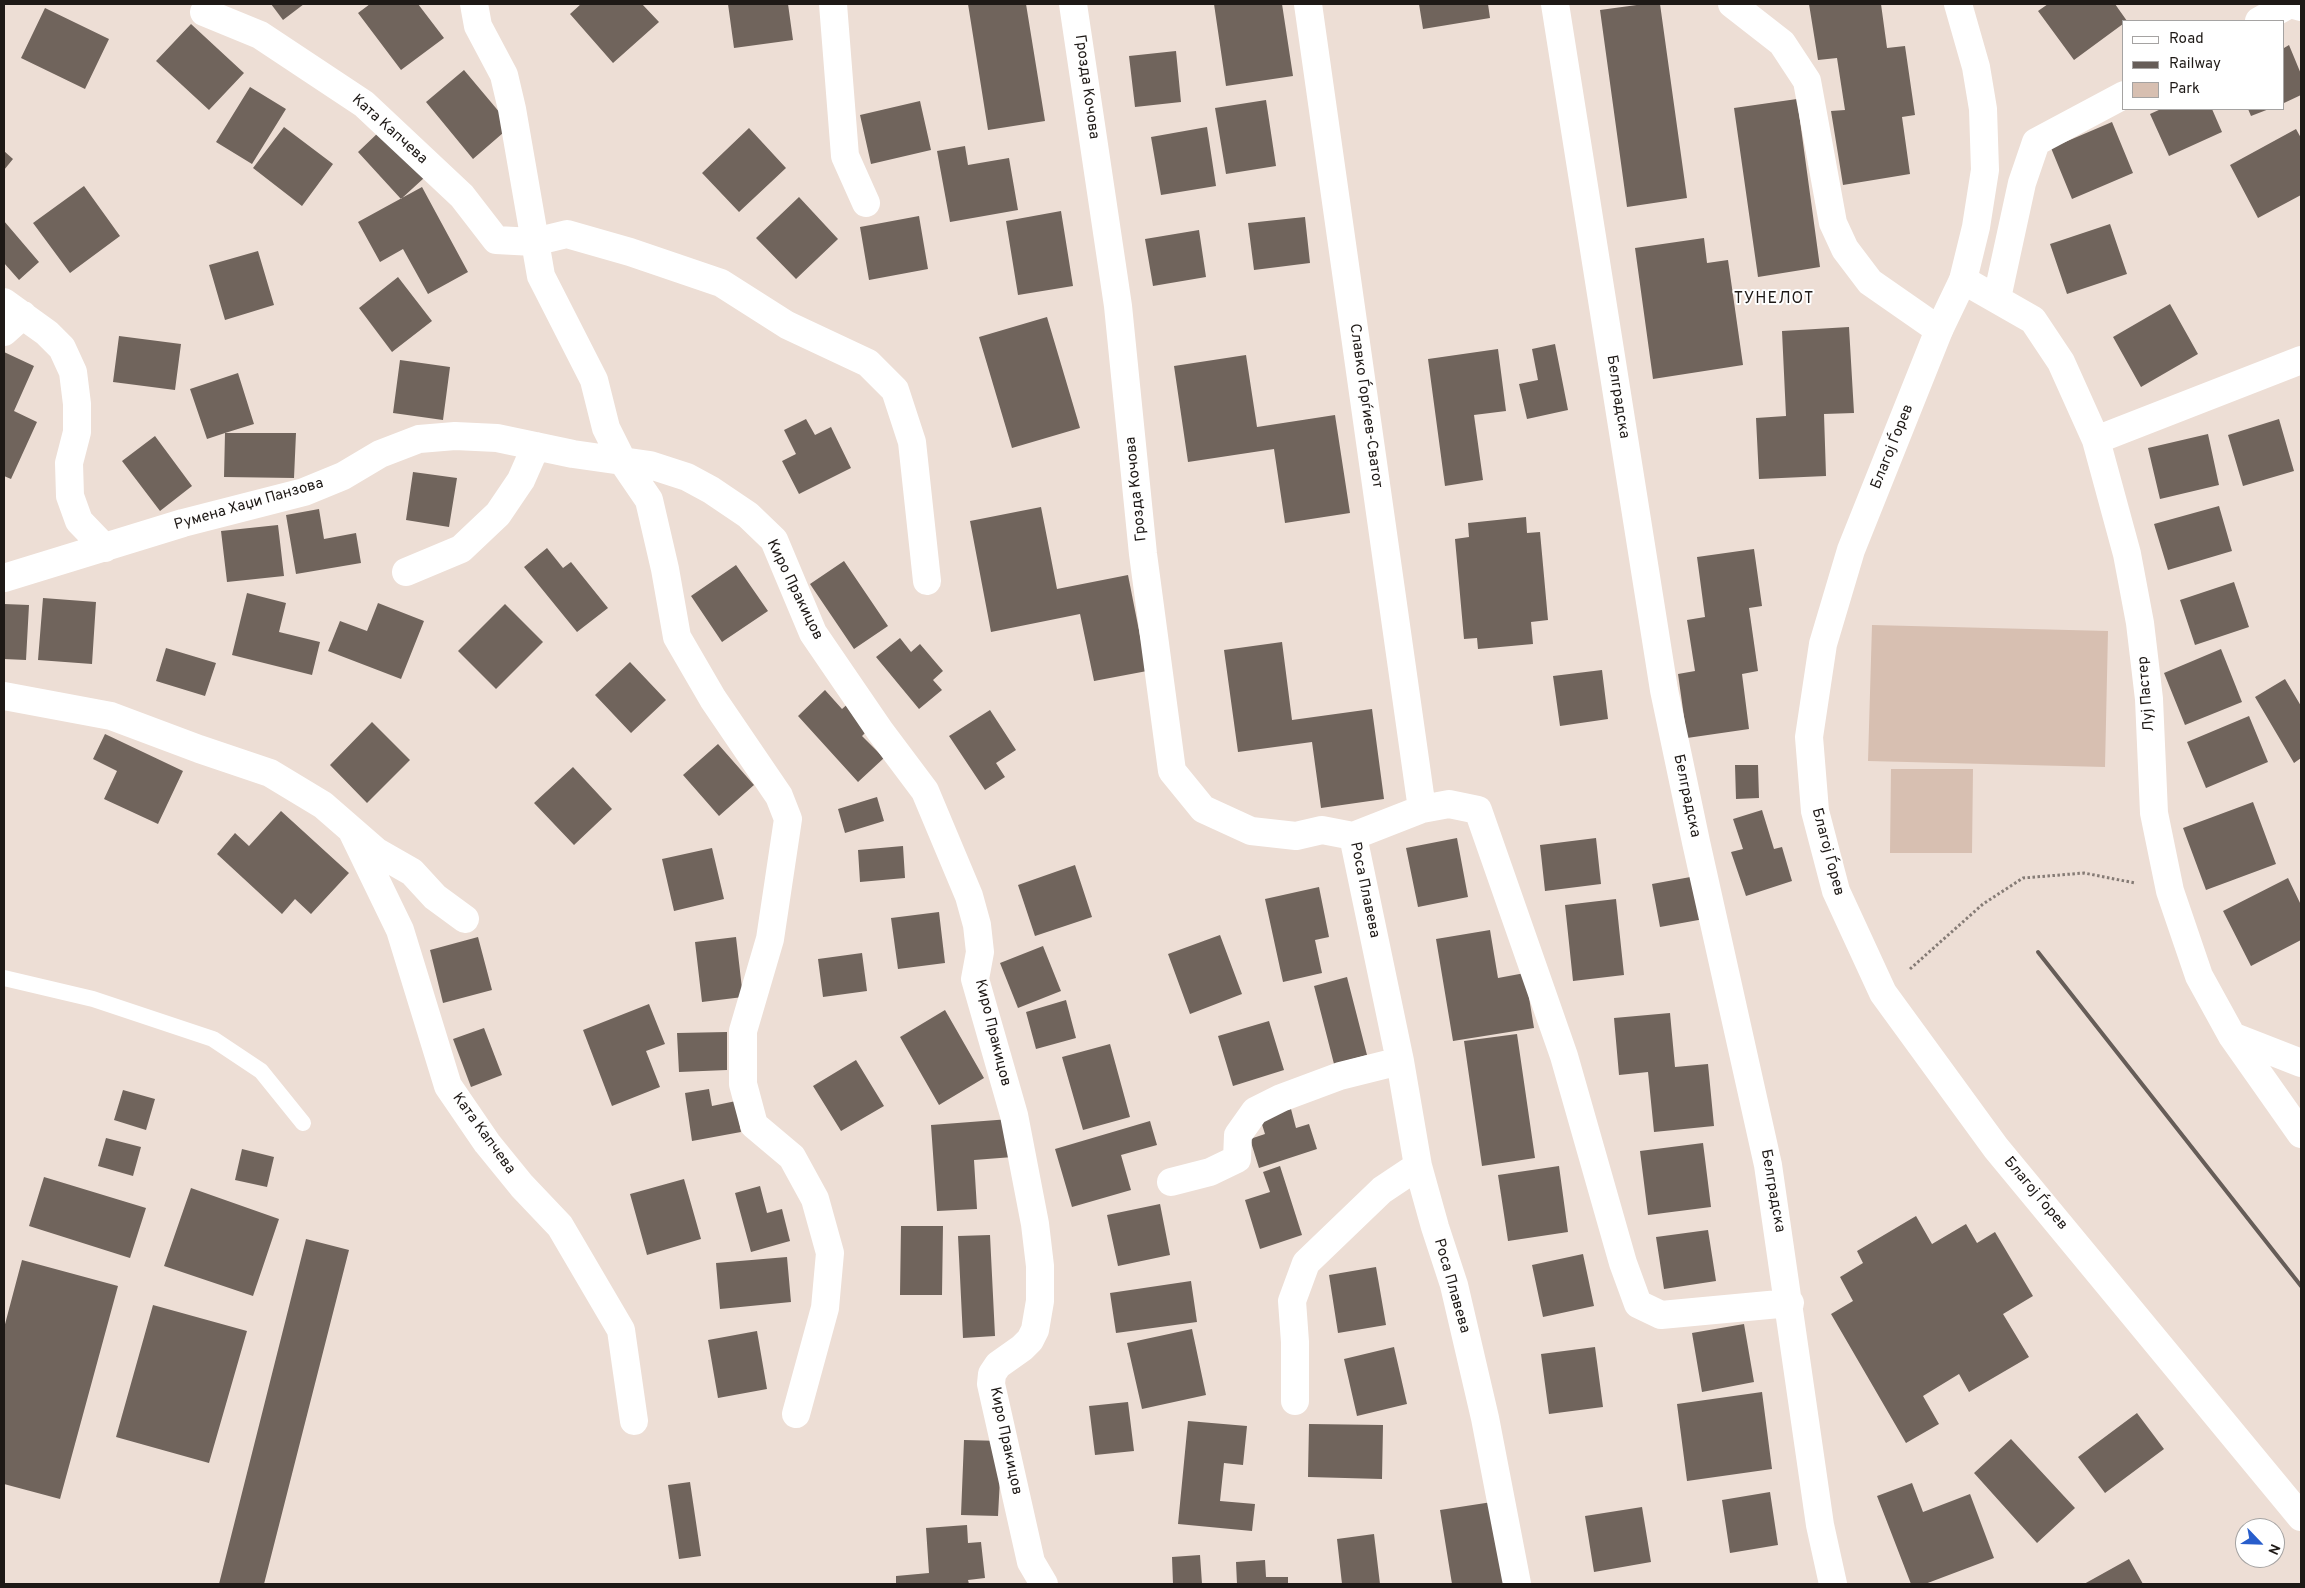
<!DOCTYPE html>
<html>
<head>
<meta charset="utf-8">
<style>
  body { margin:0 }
  #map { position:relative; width:2305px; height:1588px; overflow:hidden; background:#edded5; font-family:Overpass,sans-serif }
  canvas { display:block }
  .frame { position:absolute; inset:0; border:5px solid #1e1916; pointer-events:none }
  .legend { position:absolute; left:2122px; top:20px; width:162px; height:90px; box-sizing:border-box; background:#fff; border:1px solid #a5a3a2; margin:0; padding:6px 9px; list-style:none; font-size:15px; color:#1e1916 }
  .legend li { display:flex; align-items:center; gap:10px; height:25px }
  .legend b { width:25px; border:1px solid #a5a3a2 }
  .north { position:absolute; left:2235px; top:1518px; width:50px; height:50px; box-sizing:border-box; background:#fff; border:1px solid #a5a3a2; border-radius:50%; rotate:114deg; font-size:14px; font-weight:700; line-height:20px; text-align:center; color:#1e1916 }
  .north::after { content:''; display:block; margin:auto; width:18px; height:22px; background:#285dcb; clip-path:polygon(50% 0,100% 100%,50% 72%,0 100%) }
</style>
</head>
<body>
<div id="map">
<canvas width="2305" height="1588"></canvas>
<div class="frame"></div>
<ul class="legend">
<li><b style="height:6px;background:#fff"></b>Road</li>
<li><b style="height:6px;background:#665d58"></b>Railway</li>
<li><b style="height:14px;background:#d7bfb1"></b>Park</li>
</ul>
<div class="north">N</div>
</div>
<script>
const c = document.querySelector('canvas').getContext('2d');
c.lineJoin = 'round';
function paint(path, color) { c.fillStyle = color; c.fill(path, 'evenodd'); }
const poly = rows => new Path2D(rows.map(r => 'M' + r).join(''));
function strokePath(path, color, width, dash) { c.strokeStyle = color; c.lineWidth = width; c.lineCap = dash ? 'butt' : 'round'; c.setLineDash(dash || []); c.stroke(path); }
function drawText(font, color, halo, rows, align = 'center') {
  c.font = font + ' Overpass,sans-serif'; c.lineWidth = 4; c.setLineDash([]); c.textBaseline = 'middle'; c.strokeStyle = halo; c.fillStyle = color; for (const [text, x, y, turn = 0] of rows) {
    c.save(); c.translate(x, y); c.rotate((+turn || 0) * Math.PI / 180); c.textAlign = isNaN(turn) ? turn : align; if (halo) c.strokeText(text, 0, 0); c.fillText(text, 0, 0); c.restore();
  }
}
const green = poly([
  [1872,625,2108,631,2105,767,1868,761],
  [1891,769,1973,769,1972,853,1890,853]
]);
const building = poly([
  [271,4,304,4,283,20],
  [370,4,418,4,444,38,401,70,358,13],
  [581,4,642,4,659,22,613,63,570,14],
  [728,4,788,4,793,40,734,48],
  [968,4,1026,4,1045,121,988,130],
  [1214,4,1282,4,1293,76,1226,86],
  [1419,4,1488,4,1490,18,1423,29],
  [1644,4,1660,4,1687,198,1627,207,1600,10],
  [1809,4,1881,4,1887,48,1905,46,1915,115,1902,117,1910,174,1843,185,1831,111,1845,110,1837,58,1818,60],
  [2048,4,2115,4,2127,21,2074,60,2038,11],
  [45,8,109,39,85,89,21,58],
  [191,24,244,73,209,110,156,61],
  [2289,45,2301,74,2301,95,2284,103,2284,48],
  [1176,51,1181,102,1135,107,1129,56],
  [464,70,511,126,473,159,426,102],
  [250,87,286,109,252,164,216,142],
  [1797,99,1820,267,1758,277,1734,108],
  [1266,100,1276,166,1226,174,1215,108],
  [920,101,931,150,871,164,860,115],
  [2161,109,2212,109,2222,132,2169,156,2150,114],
  [2248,109,2269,109,2251,116],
  [2112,122,2133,173,2072,199,2051,148],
  [284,127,333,164,302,206,253,168],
  [1207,127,1216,186,1161,195,1151,137],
  [749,128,786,168,739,212,702,173],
  [2296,129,2301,138,2301,195,2258,218,2230,165],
  [380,131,424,178,401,199,358,152],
  [965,146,968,165,1009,158,1018,210,950,222,937,151],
  [4,151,13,159,4,170],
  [84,186,120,236,70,273,33,223],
  [422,187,468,272,428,294,403,249,380,262,358,222],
  [799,197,838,239,796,279,756,238],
  [1061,211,1073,286,1018,295,1006,221],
  [919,216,928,269,869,280,860,227],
  [1305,217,1310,263,1254,270,1248,223],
  [4,221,39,262,19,280,4,263],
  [2110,224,2127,274,2067,294,2050,244],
  [1199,230,1206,277,1153,286,1145,239],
  [1704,238,1707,263,1728,260,1743,365,1653,379,1635,248],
  [258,251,274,305,225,320,209,265],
  [398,277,432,321,392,352,359,308],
  [2170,304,2198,354,2141,387,2113,337],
  [1047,317,1080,428,1012,448,979,337],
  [1849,327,1854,413,1824,414,1826,476,1759,479,1756,418,1786,416,1782,331],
  [119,336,181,344,175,390,113,382],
  [1555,344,1568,410,1527,419,1519,384,1538,380,1532,349],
  [1498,349,1506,411,1474,415,1483,480,1445,486,1428,359],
  [4,352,34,366,14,411,37,422,11,479,4,476],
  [1246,355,1257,427,1335,415,1350,513,1285,523,1274,449,1188,462,1174,366],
  [400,360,450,367,443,420,393,413],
  [238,373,254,424,225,433,296,433,294,478,224,477,225,433,207,439,190,389],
  [806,419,815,435,831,427,851,468,799,494,782,461,796,454,784,430],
  [2279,419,2294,471,2243,486,2228,435],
  [2208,434,2219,485,2160,499,2148,448],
  [155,436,192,486,160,511,122,461],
  [413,472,457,478,449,527,406,520],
  [2219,506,2232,551,2168,570,2154,524],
  [1041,507,1057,589,1128,575,1147,671,1094,681,1080,614,991,632,970,521],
  [319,509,324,539,356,533,361,563,296,574,286,515],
  [1526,517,1527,533,1540,532,1548,620,1531,622,1533,644,1478,649,1477,638,1464,639,1455,539,1469,537,1468,523],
  [278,525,284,576,227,582,221,531],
  [547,548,563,568,571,562,608,608,577,632,524,567],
  [1754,549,1762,606,1749,608,1758,671,1742,674,1749,729,1687,738,1678,674,1695,671,1687,620,1705,617,1697,557],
  [844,561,888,626,854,649,810,584],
  [736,565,768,611,722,642,691,596],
  [2234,582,2249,627,2195,645,2180,600],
  [247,593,286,603,279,632,320,642,312,675,232,655],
  [43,598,96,602,92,664,38,660],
  [378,603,424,621,401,679,328,651,340,621,367,631],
  [4,604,29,605,26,660,4,659],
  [505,604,543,642,496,689,458,651],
  [900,638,911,652,920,644,943,671,933,680,942,690,919,709,876,657],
  [1282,642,1292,720,1372,709,1384,799,1321,808,1312,742,1238,752,1224,650],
  [166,648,216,663,205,696,156,681],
  [2221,649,2242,702,2185,725,2164,673],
  [630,662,666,700,631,733,595,695],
  [1602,670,1608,719,1560,726,1553,676],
  [2285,679,2301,706,2301,758,2294,763,2255,697],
  [825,690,842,709,851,701,873,725,862,736,884,758,858,782,798,716],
  [990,710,1016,750,996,763,1005,777,985,790,949,736],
  [2249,716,2268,762,2206,788,2187,742],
  [372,722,410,760,367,803,330,765],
  [105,734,183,771,158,824,104,799,117,771,93,759],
  [718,744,754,785,719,816,683,775],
  [1735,765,1758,765,1759,798,1736,799],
  [573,767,612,809,574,845,534,803],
  [877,797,884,821,845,833,838,809],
  [2253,802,2276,864,2206,890,2183,828],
  [1762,810,1774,849,1782,847,1792,881,1746,896,1731,852,1743,849,1733,819],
  [281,811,349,873,311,914,295,899,282,914,217,854,235,833,249,846],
  [1457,838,1468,897,1418,907,1406,848],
  [1596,838,1601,884,1545,891,1540,845],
  [903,846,905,878,860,882,858,850],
  [712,848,724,899,674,911,662,859],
  [1075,865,1092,917,1035,936,1018,885],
  [1696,876,1704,919,1660,927,1652,884],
  [2288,878,2301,905,2301,940,2251,966,2223,911],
  [1319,887,1329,937,1315,940,1322,973,1283,982,1265,899],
  [1616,899,1624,975,1573,981,1565,905],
  [939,912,945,963,898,969,891,918],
  [1490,930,1498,978,1525,973,1534,1028,1453,1041,1436,939],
  [1220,935,1242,994,1190,1014,1168,954],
  [478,937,492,990,443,1003,430,950],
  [736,937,743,997,702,1002,695,942],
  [1043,946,1061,991,1018,1008,1000,963],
  [862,953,867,991,823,997,818,959],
  [1347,977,1367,1055,1334,1064,1314,986],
  [1066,1000,1076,1038,1036,1049,1026,1012],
  [649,1004,665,1044,646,1051,660,1087,612,1106,583,1030],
  [945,1010,984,1078,939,1105,900,1037],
  [1670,1013,1675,1067,1708,1064,1714,1126,1654,1132,1648,1072,1619,1075,1614,1018],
  [1269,1021,1284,1070,1233,1086,1218,1036],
  [484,1028,502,1075,471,1087,453,1039],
  [727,1032,727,1070,679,1072,677,1033],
  [1517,1034,1535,1158,1482,1166,1464,1041],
  [1110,1044,1130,1117,1083,1130,1062,1057],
  [856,1060,884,1106,841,1131,813,1086],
  [709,1089,712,1106,736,1101,741,1132,692,1141,685,1093],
  [123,1090,155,1099,146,1130,114,1120],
  [1291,1109,1296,1128,1309,1124,1317,1149,1259,1168,1250,1139,1265,1134,1260,1118],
  [1010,1119,1013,1157,974,1160,977,1209,937,1211,931,1125],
  [1150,1121,1157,1145,1121,1155,1131,1190,1072,1207,1055,1149],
  [106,1138,141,1147,133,1176,98,1166],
  [1703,1143,1711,1207,1648,1215,1640,1151],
  [242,1149,274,1157,267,1187,235,1180],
  [1280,1166,1302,1235,1260,1249,1245,1200,1270,1192,1263,1172],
  [1559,1166,1568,1232,1508,1241,1498,1175],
  [44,1177,146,1208,130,1258,29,1226],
  [684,1179,701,1239,647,1255,630,1194],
  [760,1186,767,1213,782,1209,790,1241,751,1252,735,1193],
  [191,1188,279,1219,253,1296,164,1266],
  [1160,1204,1170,1255,1118,1266,1107,1215],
  [1916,1216,1932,1244,1966,1224,1977,1243,1995,1232,2033,1296,2003,1314,2029,1357,1969,1392,1959,1374,1923,1396,1939,1424,1906,1443,1831,1314,1853,1301,1840,1277,1863,1263,1857,1251],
  [901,1226,943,1226,942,1295,900,1295],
  [1708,1230,1716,1281,1664,1289,1656,1237],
  [990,1235,995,1336,963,1338,958,1236],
  [306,1239,349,1250,264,1584,219,1584],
  [1583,1254,1594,1306,1543,1317,1532,1265],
  [787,1257,791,1302,720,1309,716,1263],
  [22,1260,118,1286,60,1499,4,1484,4,1328],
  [1376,1267,1386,1325,1338,1333,1329,1275],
  [1191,1281,1197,1322,1116,1333,1110,1293],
  [153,1305,247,1331,209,1463,116,1437],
  [1744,1324,1754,1382,1702,1392,1692,1333],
  [1192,1329,1206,1395,1142,1409,1127,1343],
  [757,1331,767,1389,718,1398,708,1340],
  [1394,1347,1407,1404,1357,1416,1344,1359],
  [1595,1347,1603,1407,1549,1414,1541,1354],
  [1762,1392,1772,1469,1687,1481,1677,1404],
  [1128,1402,1134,1451,1095,1455,1089,1406],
  [2137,1413,2164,1449,2105,1493,2078,1457],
  [1188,1421,1247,1426,1243,1465,1224,1463,1220,1501,1255,1504,1252,1531,1178,1524],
  [1309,1424,1383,1425,1382,1479,1308,1477],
  [2011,1439,2075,1508,2037,1543,1974,1473],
  [964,1440,1002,1441,998,1516,961,1515],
  [690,1482,701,1556,679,1559,668,1485],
  [1912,1483,1923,1512,1970,1494,1994,1558,1925,1584,1911,1584,1877,1496],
  [1770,1492,1778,1545,1730,1553,1722,1500],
  [1492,1502,1507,1584,1452,1584,1440,1510],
  [1642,1507,1651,1562,1594,1572,1585,1516],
  [967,1525,968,1543,981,1542,985,1578,968,1580,969,1584,896,1584,896,1576,929,1573,926,1528],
  [1374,1534,1380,1584,1342,1584,1337,1539],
  [1200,1555,1202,1584,1173,1584,1172,1557],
  [2129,1559,2143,1584,2084,1584],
  [1265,1560,1266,1577,1288,1577,1288,1584,1237,1584,1236,1562]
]);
const path = poly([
  [1910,969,1983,904,2023,878,2084,873,2135,883]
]);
const service = poly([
  [4,978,93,999,213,1039,261,1071,303,1123]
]);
const minor = poly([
  [474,4,478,26,504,75,512,109,541,276,594,380,606,428,623,462,649,500,665,569,677,637,713,699,779,796,788,819,770,939,743,1031,743,1084,754,1125,792,1157,815,1199,830,1253,825,1308,796,1414],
  [833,4,845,156,866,203],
  [1073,4,1118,306,1143,554,1172,771,1203,809,1251,831,1296,836,1322,830,1353,836],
  [1308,4,1422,809],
  [1555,4,1664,690,1696,842,1768,1165,1820,1525,1833,1584],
  [1732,4,1782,43,1807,81,1833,223,1845,249,1870,282,1939,330],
  [204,12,260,35,364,104,462,196,496,240,534,242,567,234,630,252,721,283,787,325,868,363,895,390,912,442,927,581],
  [2259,21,2290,4,2301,7],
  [1963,280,2033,320,2061,362,2096,440,2127,554,2140,623,2149,699,2154,813,2170,891,2199,976,2232,1036,2301,1134],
  [1997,298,2022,183,2036,142,2124,95],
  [4,302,47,333,62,348,73,372,77,404,77,432,69,463,70,496,79,521,105,548],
  [4,332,23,315],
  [2096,440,2301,360],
  [406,572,461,549,498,514,521,480,536,446],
  [4,578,183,523,304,492,343,476,380,454,419,439,455,436,497,438,573,454,650,465,687,477,711,490,748,515,774,540,813,633,880,731,925,791,969,896,977,925,980,952,975,979,1014,1115,1035,1224,1040,1266,1040,1301,1035,1330,1030,1340,1022,1348,998,1365,992,1374,991,1384,1031,1562,1044,1584],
  [4,696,111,716,199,749,270,773,323,805,377,852,412,872,435,897,465,919],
  [352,831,400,930,448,1086,487,1143,522,1186,560,1226,621,1330,634,1421],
  [2232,1036,2301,1063],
  [1171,1182,1210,1172,1237,1159,1238,1135,1255,1111,1281,1098,1340,1076,1400,1061],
  [1295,1401,1295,1342,1292,1301,1306,1263,1382,1190,1418,1166],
  [1517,1584,1485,1418,1454,1285,1435,1227,1418,1166,1400,1061,1353,836,1422,809,1449,804,1478,810,1564,1056,1623,1263,1638,1304,1661,1315,1790,1303]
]);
const secondary = poly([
  [1958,4,1976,67,1983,109,1985,170,1976,227,1963,280,1939,330,1851,550,1823,644,1809,737,1815,811,1836,891,1883,993,1996,1148,2301,1517]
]);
const rail = poly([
  [2038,952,2301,1286]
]);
const streetNames = [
  ["Грозда Кочова",1086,87,82],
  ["Ката Капчева",389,130,42],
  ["Белградска",1617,397,81],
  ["Славко Ѓорѓиев-Сватот",1365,406,82],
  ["Благој Ѓорев",1893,447,-68],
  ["Грозда Кочова",1137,489,-96],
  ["Румена Хаџи Панзова",249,505,-16],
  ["Киро Пракицов",794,590,64],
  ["Луј Пастер",2147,694,-95],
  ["Белградска",1686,796,78],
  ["Благој Ѓорев",1827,852,75],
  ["Роса Плавева",1364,890,78],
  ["Киро Пракицов",992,1033,76],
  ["Ката Капчева",483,1134,54],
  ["Белградска",1772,1191,80],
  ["Благој Ѓорев",2035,1194,50],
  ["Роса Плавева",1451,1286,74],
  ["Киро Пракицов",1005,1441,78]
];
const neighbourhoodNames = [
  ["ТУНЕЛОТ",1774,300]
];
paint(green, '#d7bfb1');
paint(building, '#70645c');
strokePath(path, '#857b75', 3, [2.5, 2.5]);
strokePath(service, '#fff', 16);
strokePath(minor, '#fff', 28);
strokePath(secondary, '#fff', 28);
strokePath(rail, '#665d58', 4);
drawText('15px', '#1e1916', '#fff', streetNames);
c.letterSpacing = '1px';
drawText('16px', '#1e1916', '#fff', neighbourhoodNames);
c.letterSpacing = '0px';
</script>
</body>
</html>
